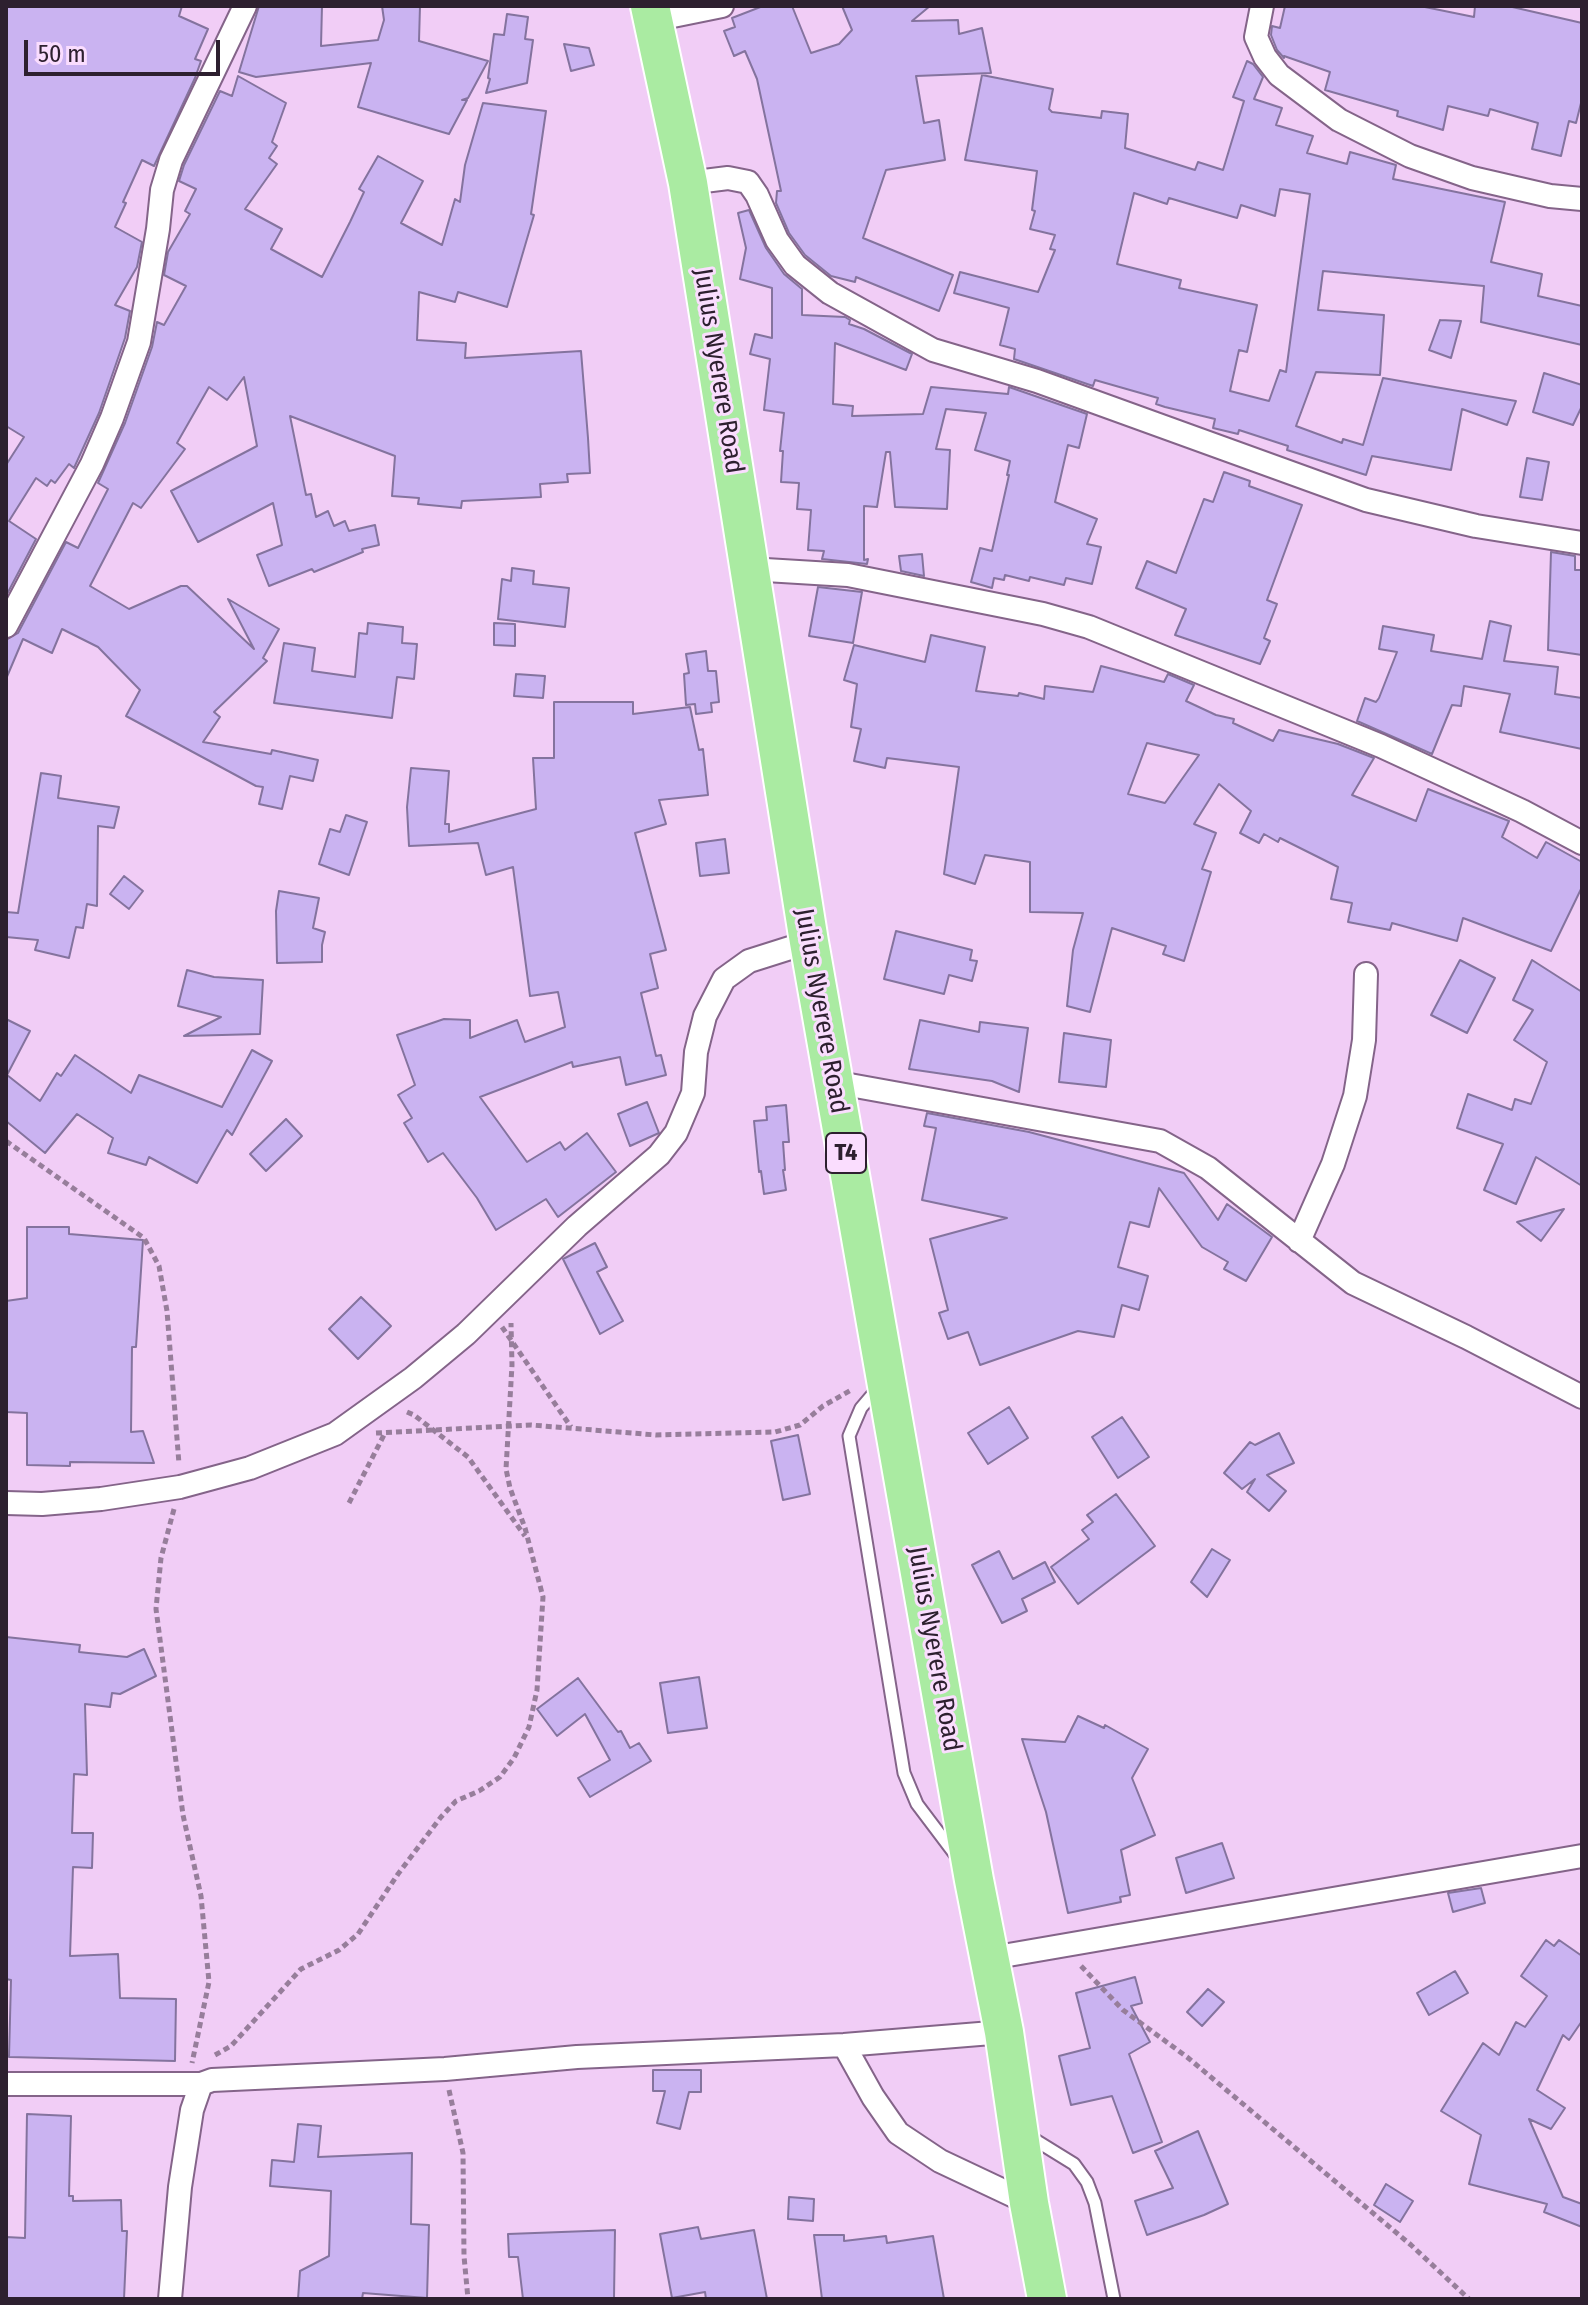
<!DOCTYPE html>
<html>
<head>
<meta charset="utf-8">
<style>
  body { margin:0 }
  #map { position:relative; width:1588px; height:2305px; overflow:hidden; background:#f1cdf6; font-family:"Fira Sans Condensed",sans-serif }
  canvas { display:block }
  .frame { position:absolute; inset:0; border:8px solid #2d202f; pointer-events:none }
  .scale { position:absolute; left:24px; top:40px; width:196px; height:36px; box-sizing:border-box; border:4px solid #2d202f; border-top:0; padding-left:10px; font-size:24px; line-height:28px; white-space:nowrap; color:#2d202f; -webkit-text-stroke:6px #faddfe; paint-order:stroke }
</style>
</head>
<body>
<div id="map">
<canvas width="1588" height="2305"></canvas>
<div class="frame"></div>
<div class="scale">50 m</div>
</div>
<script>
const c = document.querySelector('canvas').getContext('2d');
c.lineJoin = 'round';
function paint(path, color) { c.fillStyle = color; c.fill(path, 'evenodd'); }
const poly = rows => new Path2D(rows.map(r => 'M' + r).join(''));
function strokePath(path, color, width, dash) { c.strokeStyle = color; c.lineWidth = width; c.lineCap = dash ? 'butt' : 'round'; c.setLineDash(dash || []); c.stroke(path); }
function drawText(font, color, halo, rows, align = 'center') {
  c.font = font + ' "Fira Sans Condensed",sans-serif'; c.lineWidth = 6; c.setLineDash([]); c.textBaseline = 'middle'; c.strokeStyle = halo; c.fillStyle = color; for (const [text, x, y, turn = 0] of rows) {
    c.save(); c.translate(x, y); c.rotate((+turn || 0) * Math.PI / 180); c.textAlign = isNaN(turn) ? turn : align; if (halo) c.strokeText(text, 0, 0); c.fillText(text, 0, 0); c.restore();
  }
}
const building = poly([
  [6,6,182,6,179,16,208,29,195,59,201,61,195,78,154,166,142,160,123,202,126,203,115,227,142,242,137,267,115,305,130,311,125,338,99,413,74,468,69,464,55,483,51,480,47,486,36,478,9,521,36,539,6,596,6,465,24,437,6,426,6,6],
  [259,6,322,6,321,46,378,40,384,20,382,6,420,6,419,41,488,61,468,98,462,100,467,100,449,134,358,107,371,63,256,77,239,72,259,6],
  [763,6,792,6,811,53,839,44,852,30,842,6,930,6,912,21,958,20,959,34,982,28,991,73,916,76,924,123,939,120,945,160,886,170,863,238,953,275,939,311,856,277,855,282,831,276,805,255,789,233,776,203,777,191,781,191,757,79,745,51,734,56,724,31,735,27,732,18,763,6],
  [1285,6,1420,6,1474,17,1475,6,1508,6,1582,23,1582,99,1576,123,1569,121,1561,156,1532,149,1538,123,1490,109,1488,116,1448,106,1443,130,1397,116,1398,111,1325,90,1330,72,1284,56,1284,58,1277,50,1271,35,1272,26,1280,28,1285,6],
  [507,14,528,17,525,39,533,40,527,83,486,93,490,79,488,78,494,34,504,35,507,14],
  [564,44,589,48,594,65,571,71,564,44],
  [1247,61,1253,64,1263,77,1254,99,1282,108,1276,125,1313,136,1307,153,1347,164,1350,152,1396,165,1393,179,1505,202,1491,262,1542,274,1538,296,1582,306,1582,345,1481,322,1484,286,1323,271,1318,310,1384,315,1380,375,1316,372,1296,426,1342,443,1343,439,1363,445,1383,378,1516,401,1507,425,1462,409,1451,470,1372,456,1366,475,1287,450,1288,446,1239,430,1238,434,1213,428,1215,419,1165,407,1156,404,1158,398,1095,380,1093,386,1014,359,1015,349,1000,345,1009,308,954,293,960,272,1038,292,1055,250,1050,249,1055,235,1030,229,1035,211,1032,210,1037,171,965,160,982,75,1053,89,1049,109,1052,112,1101,118,1102,111,1128,114,1125,148,1195,170,1198,162,1223,170,1244,101,1233,97,1247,61],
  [1280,189,1310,194,1286,372,1280,370,1269,401,1230,391,1239,350,1247,352,1257,305,1179,288,1181,280,1117,264,1134,193,1167,204,1169,198,1237,218,1241,205,1275,216,1280,189],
  [238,76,286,103,272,142,277,146,269,158,277,164,245,209,282,229,271,249,322,277,350,222,364,192,359,189,378,156,423,181,401,223,442,245,455,199,460,202,465,165,483,103,546,111,531,214,534,215,507,307,458,292,455,302,419,292,417,340,466,343,465,358,581,351,588,438,590,473,567,474,568,482,540,484,541,497,462,501,461,508,418,504,419,498,392,496,395,456,290,416,306,495,311,494,316,517,328,511,334,526,345,521,349,531,375,525,379,545,362,549,363,552,314,572,312,569,269,586,257,555,282,545,273,503,198,542,171,491,257,446,244,377,227,400,209,387,177,443,185,449,141,508,133,503,90,586,129,609,181,586,187,586,254,649,228,599,279,629,263,658,267,661,214,712,220,717,203,742,271,754,272,750,318,760,313,781,290,776,282,809,259,804,263,787,256,786,126,716,140,690,98,647,62,629,52,653,23,639,6,679,6,640,18,633,66,542,78,548,108,489,98,483,125,423,152,347,157,322,164,325,186,286,164,275,168,252,190,214,185,211,196,189,179,181,184,165,220,91,232,96,238,76],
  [749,210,766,248,784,274,802,289,802,315,845,317,850,320,849,324,864,329,912,354,906,370,835,343,833,404,853,406,852,416,923,414,931,387,1008,394,1009,387,1087,414,1079,448,1068,445,1055,502,1097,519,1087,544,1101,547,1092,584,1066,578,1064,585,1030,577,1029,581,1005,575,1004,580,994,578,992,588,971,582,980,548,992,551,1009,475,1007,475,1010,461,975,450,986,413,946,409,936,449,950,450,947,509,895,507,890,452,886,452,877,507,864,506,864,560,868,559,867,564,822,559,824,551,808,550,811,510,797,509,799,483,781,482,783,451,780,451,784,413,764,410,770,359,750,354,755,334,772,338,772,288,740,279,746,248,738,213,749,210],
  [1440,320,1461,321,1451,358,1429,350,1440,320],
  [1544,373,1582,385,1582,406,1573,425,1533,412,1544,373],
  [1527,458,1549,462,1542,500,1520,497,1527,458],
  [1224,472,1250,481,1249,486,1302,505,1267,600,1277,604,1264,638,1270,641,1260,664,1175,635,1186,609,1136,588,1147,561,1176,573,1204,499,1213,502,1224,472],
  [1551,552,1575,556,1575,570,1582,570,1582,655,1548,650,1551,552],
  [922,554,924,576,901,571,899,556,922,554],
  [512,568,534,571,533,584,569,588,565,627,498,619,502,579,511,581,512,568],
  [818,587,862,592,853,643,809,636,818,587],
  [1490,621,1511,626,1504,661,1558,667,1555,694,1582,698,1582,749,1500,732,1510,694,1464,686,1461,706,1452,705,1432,754,1357,721,1365,698,1376,702,1379,698,1397,652,1379,649,1383,626,1434,635,1431,651,1482,659,1490,621],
  [368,623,403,627,402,643,417,644,414,679,397,677,392,718,274,703,284,643,315,648,312,671,355,677,359,633,367,634,368,623],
  [494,623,515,624,515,646,494,645,494,623],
  [931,635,985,647,976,691,1018,696,1019,693,1044,699,1045,686,1093,692,1101,666,1164,682,1168,674,1194,685,1186,701,1216,715,1234,719,1233,723,1273,741,1279,730,1338,744,1374,758,1352,795,1416,821,1428,789,1509,821,1502,837,1537,858,1546,842,1582,862,1582,887,1551,951,1463,918,1457,941,1392,923,1390,930,1348,922,1352,903,1331,899,1338,867,1280,838,1278,842,1264,834,1259,843,1240,833,1251,811,1219,784,1194,824,1216,833,1202,869,1211,872,1184,961,1163,954,1166,946,1112,928,1090,1012,1067,1006,1073,950,1083,913,1030,912,1030,862,985,855,975,884,944,874,959,767,887,758,885,768,854,761,861,729,851,727,857,684,844,680,854,645,925,662,931,635],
  [1147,743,1199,755,1165,803,1128,794,1147,743],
  [706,651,708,671,716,671,719,702,711,703,712,712,696,714,695,704,686,705,684,674,689,673,686,654,706,651],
  [516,674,545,676,543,698,514,696,516,674],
  [554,702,633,702,633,714,690,707,699,750,703,749,708,795,659,800,666,824,635,833,666,950,650,954,658,988,641,993,656,1056,661,1055,666,1075,626,1085,620,1057,573,1067,572,1062,480,1097,527,1162,560,1142,565,1150,587,1133,616,1172,558,1217,546,1199,496,1230,477,1198,443,1153,428,1162,404,1123,412,1118,398,1095,415,1085,397,1035,444,1019,470,1020,470,1038,517,1020,525,1042,565,1027,558,992,530,996,513,867,486,875,478,843,409,846,407,807,411,768,449,771,445,824,449,824,449,832,536,809,533,758,554,758,554,702],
  [41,773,61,776,58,798,119,807,114,828,98,826,97,906,87,904,83,928,76,927,69,958,35,950,38,940,6,937,6,912,18,913,41,773],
  [346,815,367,822,349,875,319,864,330,829,340,832,346,815],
  [725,839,729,873,700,876,696,843,725,839],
  [124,876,143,891,129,909,110,894,124,876],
  [279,891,319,898,313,928,325,932,322,945,322,962,277,963,276,911,279,891],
  [896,931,972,950,970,960,977,961,972,981,949,975,944,994,884,979,896,931],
  [1460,960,1495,978,1467,1033,1431,1015,1460,960],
  [1532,960,1582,992,1582,1186,1536,1157,1516,1204,1484,1190,1503,1144,1457,1128,1468,1094,1512,1110,1515,1099,1531,1104,1547,1062,1514,1040,1533,1010,1513,1000,1532,960],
  [187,970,214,977,263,980,260,1034,184,1036,221,1017,178,1006,187,970],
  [6,1019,30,1031,7,1075,40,1101,57,1073,61,1076,75,1055,131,1093,139,1075,222,1107,252,1050,272,1061,232,1135,227,1130,197,1183,149,1157,146,1165,108,1153,113,1138,77,1114,45,1153,6,1121,6,1019],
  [920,1020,979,1032,980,1022,1028,1028,1019,1092,992,1081,909,1069,920,1020],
  [1064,1033,1111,1040,1106,1087,1059,1082,1064,1033],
  [647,1102,659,1133,630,1146,618,1114,647,1102],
  [786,1105,789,1142,783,1142,785,1170,783,1170,786,1190,764,1194,761,1171,759,1172,754,1121,767,1120,766,1107,786,1105],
  [927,1113,1029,1132,1184,1173,1218,1220,1227,1204,1272,1237,1246,1281,1224,1269,1228,1262,1202,1247,1159,1188,1149,1227,1130,1222,1118,1267,1148,1276,1139,1310,1122,1305,1114,1337,1078,1331,980,1365,968,1332,948,1339,939,1313,948,1310,930,1239,1007,1218,922,1200,936,1128,924,1126,927,1113],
  [286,1119,302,1136,266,1171,250,1154,286,1119],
  [1564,1209,1541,1241,1517,1222,1564,1209],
  [27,1227,69,1227,69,1234,143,1240,136,1347,132,1347,131,1432,143,1431,154,1463,70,1462,70,1466,27,1465,27,1413,6,1412,6,1301,27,1298,27,1227],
  [595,1243,607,1267,597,1272,623,1321,600,1334,563,1259,595,1243],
  [361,1297,391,1326,358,1359,329,1329,361,1297],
  [1009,1407,1028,1438,988,1464,968,1433,1009,1407],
  [1122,1417,1149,1457,1118,1478,1092,1437,1122,1417],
  [1279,1433,1294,1463,1267,1475,1286,1491,1269,1511,1247,1492,1255,1479,1242,1489,1224,1473,1250,1442,1255,1445,1279,1433],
  [798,1435,810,1494,783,1500,771,1441,798,1435],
  [1116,1494,1155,1546,1078,1604,1051,1567,1089,1539,1082,1530,1093,1522,1087,1515,1116,1494],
  [1212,1549,1230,1560,1207,1597,1191,1582,1212,1549],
  [999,1551,1013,1579,1045,1562,1055,1582,1022,1599,1027,1611,1002,1623,972,1565,999,1551],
  [6,1637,80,1645,79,1652,127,1657,144,1649,156,1676,120,1694,112,1693,110,1707,85,1704,87,1775,74,1774,72,1833,93,1833,92,1868,73,1867,70,1956,118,1954,120,1998,176,1999,175,2061,9,2057,11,1980,6,1979,6,1637],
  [699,1677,707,1728,668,1733,660,1683,699,1677],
  [578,1678,618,1732,621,1731,630,1748,639,1743,651,1761,590,1797,578,1778,610,1760,585,1714,557,1736,537,1709,578,1678],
  [1078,1716,1104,1728,1105,1725,1148,1749,1132,1778,1155,1835,1121,1850,1130,1895,1120,1897,1121,1902,1068,1913,1046,1812,1022,1739,1065,1742,1078,1716],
  [1222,1843,1234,1878,1186,1893,1176,1858,1222,1843],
  [1481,1888,1485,1903,1453,1912,1448,1893,1481,1888],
  [1546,1940,1554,1946,1559,1940,1582,1956,1582,2021,1569,2040,1563,2035,1537,2090,1565,2108,1551,2129,1529,2119,1563,2197,1582,2204,1582,2227,1544,2212,1547,2204,1469,2184,1481,2135,1441,2111,1483,2043,1499,2055,1516,2022,1525,2027,1547,1996,1521,1976,1546,1940],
  [1455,1971,1468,1993,1429,2015,1417,1993,1455,1971],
  [1135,1977,1142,2003,1131,2006,1150,2042,1129,2054,1162,2142,1133,2153,1112,2096,1071,2105,1059,2056,1090,2048,1076,1993,1135,1977],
  [1208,1989,1224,2002,1202,2026,1187,2012,1208,1989],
  [653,2070,701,2070,701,2092,689,2092,680,2129,657,2123,665,2091,653,2091,653,2070],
  [27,2114,71,2116,69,2196,73,2196,73,2201,121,2200,122,2231,127,2231,124,2299,6,2299,6,2237,25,2238,27,2114],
  [298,2124,321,2126,318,2157,412,2153,411,2224,429,2225,427,2298,363,2293,362,2299,298,2299,300,2271,329,2256,331,2191,270,2186,272,2160,294,2162,298,2124],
  [1198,2131,1228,2204,1204,2215,1147,2235,1135,2201,1173,2188,1155,2151,1198,2131],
  [1386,2184,1413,2201,1400,2222,1374,2205,1386,2184],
  [789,2197,814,2199,813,2221,788,2219,789,2197],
  [698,2227,701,2239,754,2230,767,2299,706,2299,705,2292,672,2298,660,2234,698,2227],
  [615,2230,614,2298,523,2299,518,2257,509,2257,508,2234,615,2230],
  [814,2235,844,2235,844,2241,886,2236,887,2243,933,2236,944,2299,822,2299,814,2235]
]);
const path = poly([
  [6,1141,144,1238,159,1266,167,1311,179,1464],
  [502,1327,571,1427],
  [407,1412,414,1415,468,1457,525,1536],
  [376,1433,531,1425,656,1435,775,1432,800,1425,823,1406,853,1389],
  [349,1503,385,1433],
  [174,1509,161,1558,156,1609,183,1815,201,1896,209,1982,192,2063],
  [1081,1966,1123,2010,1187,2057,1411,2245,1469,2299],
  [215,2055,231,2046,301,1969,339,1950,358,1934,398,1874,441,1817,456,1801,479,1791,500,1777,514,1758,529,1727,537,1690,543,1597,525,1528,510,1488,506,1469,512,1365,511,1323],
  [449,2090,463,2153,464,2256,468,2299]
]);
const service = poly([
  [878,1388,861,1408,849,1436,904,1773,917,1804,957,1857],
  [1027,2135,1074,2164,1087,2182,1095,2203,1114,2299]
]);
const minor = poly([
  [1262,6,1256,37,1265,57,1279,75,1339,120,1410,156,1472,178,1550,196,1582,199],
  [653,20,722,6],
  [688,183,728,178,748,182,757,195,777,240,795,265,830,293,933,350,1037,381,1366,500,1476,526,1582,543],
  [749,569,848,575,1043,614,1089,627,1381,746,1522,811,1582,843],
  [6,626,92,464,112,418,139,342,158,229,162,190,171,160,245,6],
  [833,1082,1160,1141,1208,1168,1353,1283,1466,1337,1582,1397],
  [1299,1241,1333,1164,1355,1096,1364,1040,1366,974],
  [6,1503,42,1504,101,1499,180,1487,250,1468,335,1434,413,1378,466,1334,577,1226,659,1155,676,1133,693,1093,696,1052,705,1016,724,979,749,961,809,942],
  [991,1958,1582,1856],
  [844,2045,873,2097,898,2133,940,2161,1029,2203],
  [6,2084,201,2084],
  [170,2299,180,2187,192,2110,201,2084,212,2080,445,2069,577,2057,844,2045,1004,2032]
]);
const trunk = poly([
  [650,6,688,183,809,942,974,1880,1004,2032,1029,2203,1047,2299]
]);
const shields = [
  [846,1153,40]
];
const shieldNames = [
  ["T4",846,1153]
];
const streetNames = [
  ["Julius Nyerere Road",718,371,81],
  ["Julius Nyerere Road",821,1011,80],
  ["Julius Nyerere Road",934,1649,80]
];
paint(building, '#cab3f1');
strokePath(building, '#84739e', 2);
strokePath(service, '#846489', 15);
strokePath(minor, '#846489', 26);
strokePath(trunk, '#fff', 42);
strokePath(path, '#977e9b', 5, [6, 4]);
strokePath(service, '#fff', 11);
strokePath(minor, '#fff', 22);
strokePath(trunk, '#aaeba2', 38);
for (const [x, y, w] of shields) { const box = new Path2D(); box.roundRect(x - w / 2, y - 20, w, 40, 6); c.fillStyle = '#faddfe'; c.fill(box); strokePath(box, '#2d202f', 2); }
drawText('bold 24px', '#2d202f', null, shieldNames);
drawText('26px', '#2d202f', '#faddfe', streetNames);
</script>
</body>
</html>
